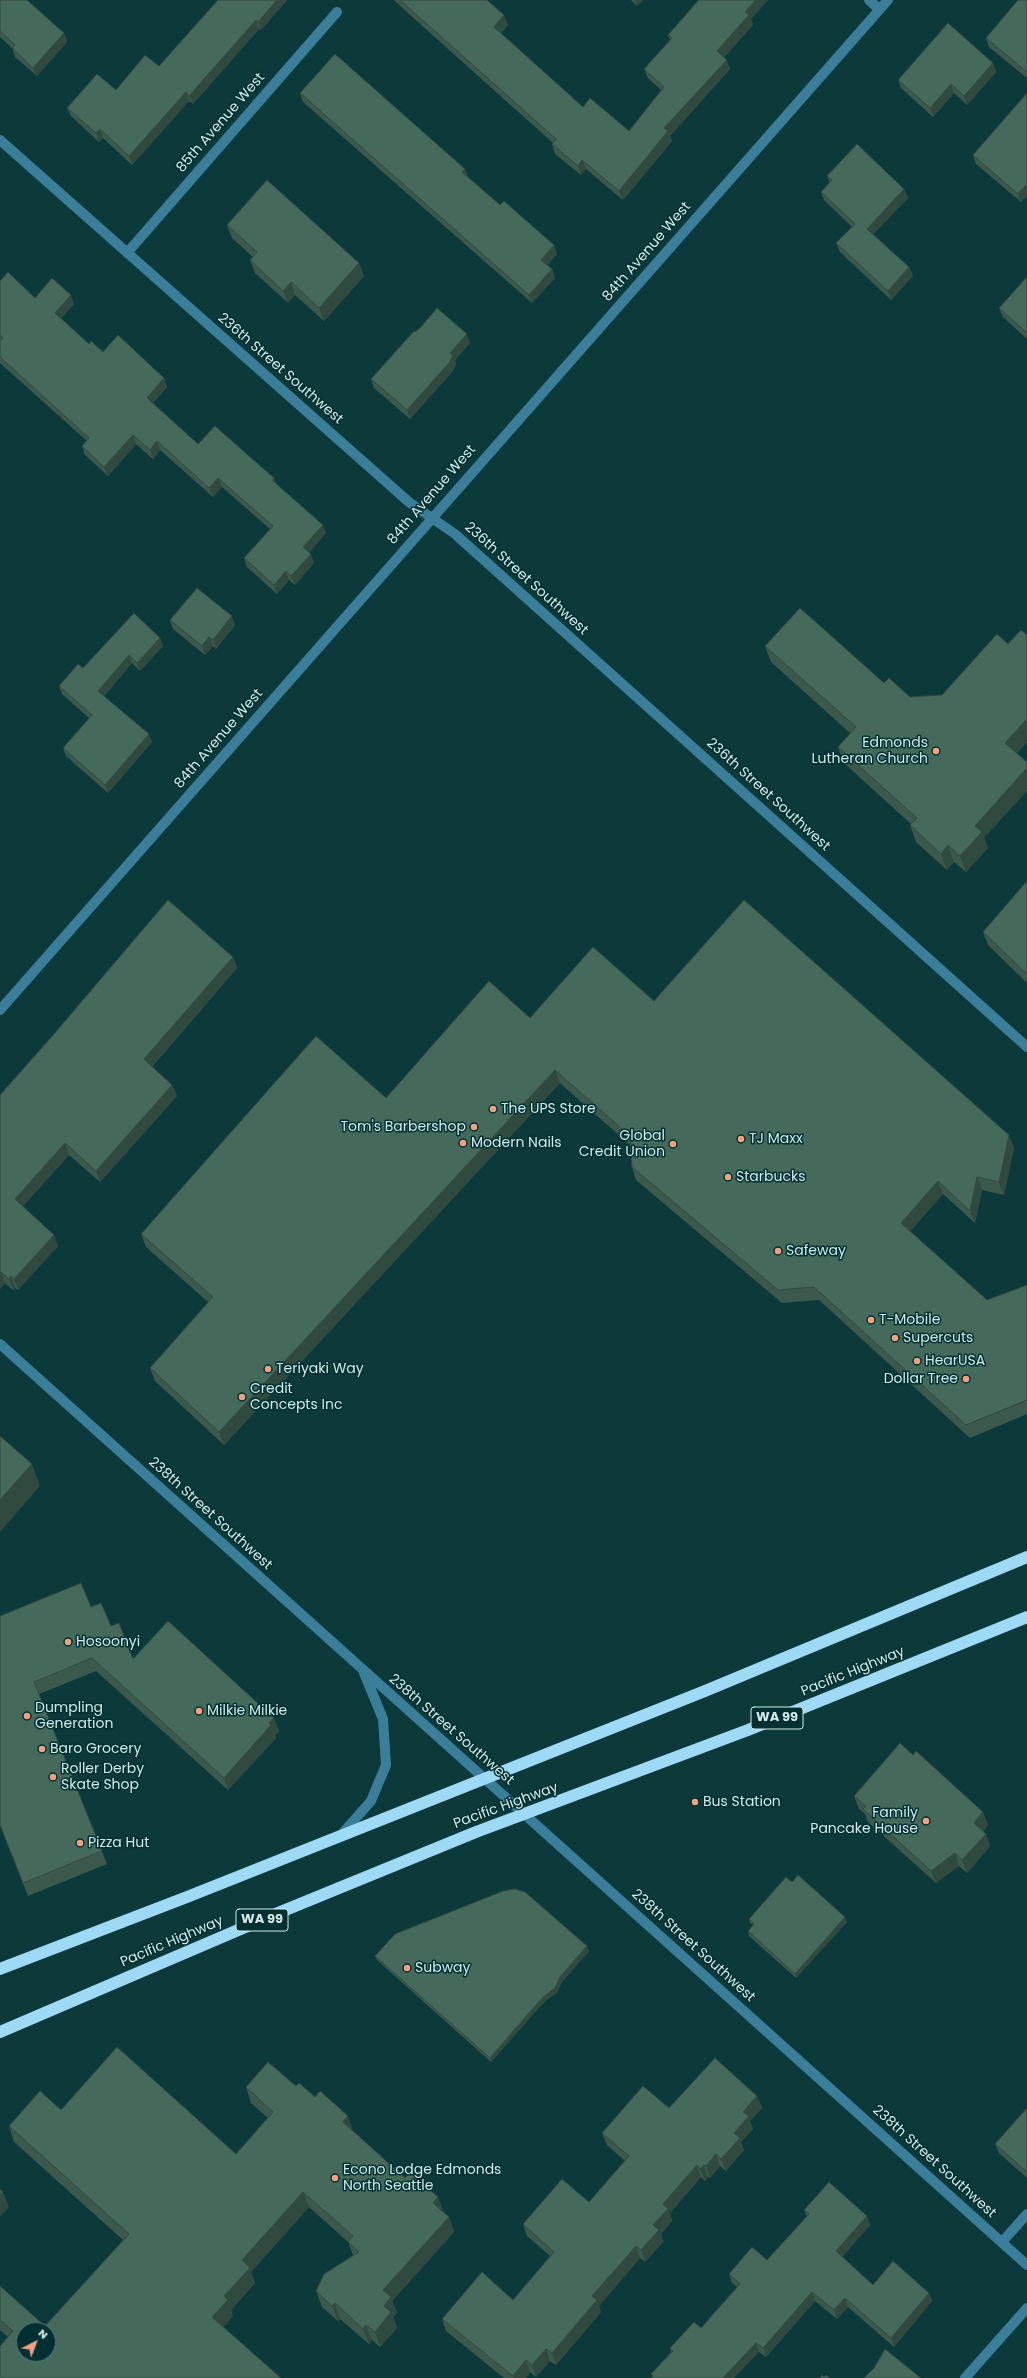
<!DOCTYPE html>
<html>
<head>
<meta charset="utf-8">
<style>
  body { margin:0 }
  #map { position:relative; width:1027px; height:2378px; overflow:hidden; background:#0c3a3b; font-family:Poppins,sans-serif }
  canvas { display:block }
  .north { position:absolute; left:16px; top:2322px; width:40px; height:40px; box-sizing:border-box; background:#003031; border:1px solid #547a7b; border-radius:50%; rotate:42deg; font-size:11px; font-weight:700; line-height:16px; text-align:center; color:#d3eaea }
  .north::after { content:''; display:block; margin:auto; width:14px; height:18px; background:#f3a081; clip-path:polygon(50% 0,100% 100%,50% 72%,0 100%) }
</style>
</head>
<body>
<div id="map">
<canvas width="1027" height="2378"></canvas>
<div class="north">N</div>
</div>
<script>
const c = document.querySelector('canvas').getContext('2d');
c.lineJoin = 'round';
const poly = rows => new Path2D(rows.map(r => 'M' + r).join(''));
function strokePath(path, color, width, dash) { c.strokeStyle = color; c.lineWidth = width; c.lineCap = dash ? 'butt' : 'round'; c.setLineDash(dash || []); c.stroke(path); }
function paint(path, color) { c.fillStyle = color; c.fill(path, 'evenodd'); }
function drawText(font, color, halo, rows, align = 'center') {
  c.font = font + ' Poppins,sans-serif'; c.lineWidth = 3; c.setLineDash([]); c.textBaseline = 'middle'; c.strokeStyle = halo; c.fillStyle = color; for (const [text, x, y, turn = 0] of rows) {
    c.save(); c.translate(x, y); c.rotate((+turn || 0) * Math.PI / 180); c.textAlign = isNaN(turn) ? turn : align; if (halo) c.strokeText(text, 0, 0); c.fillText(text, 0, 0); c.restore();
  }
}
const minor = poly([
  [869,0,879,9],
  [0,140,410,503,455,534,1027,1047],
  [127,253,337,12],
  [0,1010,888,0],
  [0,1344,1027,2265],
  [341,1835,371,1801,386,1765,383,1719,364,1673],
  [1002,2242,1027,2214],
  [965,2378,1027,2308]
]);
const highway = poly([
  [0,1969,187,1897,705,1691,1027,1557],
  [0,2032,278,1913,476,1832,748,1730,1027,1617]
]);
const wall = poly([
  [0,0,64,33,67,42,37,76,15,57,12,48,0,37],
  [287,0,261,30,259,29,193,104,189,101,132,165,103,138,99,142,71,116,67,108,116,90],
  [394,0,487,0,504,15,508,25,501,33,583,107,629,131,661,90,648,78,644,69,670,40,668,35,698,0,768,0,751,19,753,25,724,57,730,69,670,136,672,141,623,200,586,169,581,175,555,154,552,144,553,143,409,14],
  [631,0,643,0,637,6],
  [1027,0,1027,78,989,47,986,38],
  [993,63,996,72,967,105,954,93,933,117,901,88,898,80],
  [300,93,465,169,468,177,500,205,554,245,557,254,547,265,552,269,555,278,532,303,303,102],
  [1027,93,1027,196,1021,202,976,164,973,155],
  [827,176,904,189,908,198,873,234,909,267,913,276,891,300,840,252,836,243,852,227,824,200,821,192,830,183],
  [227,225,359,263,364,276,324,321,295,295,288,303,255,273,250,260,253,257,232,238],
  [1027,279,1027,339,1003,317,999,308],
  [0,281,35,298,74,304,61,318,89,344,103,352,164,378,167,387,153,403,198,444,274,478,276,484,326,533,309,552,314,563,295,585,289,580,277,594,247,567,244,558,270,529,222,487,213,497,160,450,153,459,136,444,108,476,85,455,82,446,87,441,0,363],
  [415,332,470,343,455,360,456,365,452,372,410,419,374,388,371,379],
  [170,620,235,625,216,649,213,646,205,655,173,629],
  [1027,635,1027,742,1017,753,984,838,988,848,966,872,954,862,947,870,916,842,910,825,911,824,844,763,838,747,850,733,771,662,765,646,884,683,910,697,942,695,1008,644],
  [160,638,163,646,140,671,132,663,104,696,149,734,152,742,108,793,66,756,63,748,89,718,62,694,59,686,83,668],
  [1027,881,1027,983,988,945,983,932],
  [233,957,237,968,152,1067,172,1085,177,1096,100,1182,69,1155,23,1206,58,1246,18,1290,15,1288,13,1290,5,1283,0,1289,0,1095],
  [654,1001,1014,1148,1004,1195,982,1190,975,1223,943,1194,910,1231,987,1300,1027,1285,1027,1414,970,1438,819,1300,782,1303,636,1180,632,1167,630,1145,560,1083,224,1445,155,1381,150,1368,208,1302,146,1247,141,1234,530,1018],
  [91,1607,111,1626,133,1659,274,1718,279,1731,275,1735,276,1738,228,1790,96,1671,39,1694,107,1864,28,1896,0,1826,0,1616],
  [913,1755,983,1812,988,1825,983,1831,986,1834,990,1846,967,1873,959,1866,936,1883,868,1822,865,1814,859,1809,854,1796],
  [749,1919,847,1922,796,1978,749,1936,748,1931,753,1925,750,1923],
  [589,1951,562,1982,557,1992,543,2003,491,2062,377,1960,375,1956],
  [296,2086,353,2131,449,2217,454,2232,392,2301,397,2313,393,2317,397,2328,380,2347,372,2340,369,2344,340,2319,338,2321,322,2307,316,2291,353,2255,348,2242,309,2207,251,2272,255,2283,231,2310,233,2316,223,2327,8,2337,0,2330,0,2286,45,2326,123,2240,14,2142,9,2126,61,2110,236,2154,268,2118,251,2103,246,2087],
  [757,2096,762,2108,750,2121,753,2129,741,2142,744,2150,726,2171,720,2166,710,2178,708,2177,705,2181,701,2177,670,2213,672,2221,661,2234,663,2242,645,2262,640,2258,599,2306,601,2312,556,2365,550,2361,536,2377,530,2372,526,2378,504,2378,446,2331,442,2319,513,2300,550,2256,527,2236,523,2224,589,2202,625,2161,607,2145,602,2133,669,2108],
  [1027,2108,1027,2178,999,2153,995,2144],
  [804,2210,867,2216,870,2225,842,2257,873,2285,929,2293,932,2301,894,2347,848,2307,837,2319,815,2301,766,2357,759,2352,652,2377,651,2374,671,2352,670,2348,701,2328,737,2287,732,2283,729,2274,767,2260,807,2217]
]);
const shadedWall = poly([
  [277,0,287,0,261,30,258,22],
  [635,0,643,0,637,6],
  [756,0,768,0,751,19,753,25,721,61,717,51,745,12],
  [504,15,508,25,498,36,494,27],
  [256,20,259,29,193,104,189,96],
  [64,33,67,42,37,76,33,68],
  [727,60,730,69,670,136,672,141,623,200,619,191,664,128],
  [993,63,996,72,967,105,964,96],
  [951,84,954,93,933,117,930,108],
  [186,92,189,101,132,165,129,156],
  [100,129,103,138,99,142,96,133],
  [582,160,586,169,581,175,578,166],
  [465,169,468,177,462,172],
  [1027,184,1027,196,1021,202,1018,194],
  [904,189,908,198,871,237,867,229],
  [554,245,557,254,544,269,541,260],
  [359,263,364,276,324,321,319,308],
  [909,267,913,276,891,300,888,291],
  [552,269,555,278,532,303,529,295],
  [291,282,295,295,288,303,283,291],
  [71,295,74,304,58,322,55,313],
  [467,334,470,343,455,360,456,365,452,372,410,419,407,410,450,353],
  [164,378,167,387,150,406,147,398],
  [133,435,136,444,108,476,104,467],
  [157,441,160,450,153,459,150,450],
  [218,478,222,487,213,497,209,488],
  [274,478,277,487,272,480],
  [323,525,326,533,306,556,303,547],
  [311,554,314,563,295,585,291,576],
  [286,571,289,580,277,594,274,585],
  [232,616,235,625,216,649,213,640],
  [209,637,213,646,205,655,202,646],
  [160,638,163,646,140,671,137,663],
  [129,655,132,663,101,699,98,691],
  [1027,719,1027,742,1011,759,1005,743],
  [149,734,152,742,108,793,105,785],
  [1027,768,1027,791,984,838,988,848,966,872,960,856,975,826],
  [948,845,954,862,947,870,941,854],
  [233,957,237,968,148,1071,144,1059],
  [555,1070,560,1083,224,1445,219,1432],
  [172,1085,177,1096,100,1182,96,1171],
  [1009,1135,1014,1148,1004,1195,999,1182],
  [65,1143,69,1155,19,1211,15,1199],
  [977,1177,982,1190,975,1223,970,1211],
  [938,1181,943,1194,906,1236,901,1223],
  [54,1235,58,1246,18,1290,14,1279],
  [1,1272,5,1283,0,1289,0,1273],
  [11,1276,15,1288,13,1290,9,1279],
  [32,1464,40,1486,0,1532,0,1500],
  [274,1718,279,1731,275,1735,276,1738,228,1790,224,1778],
  [983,1812,988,1825,978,1836,974,1823],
  [986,1834,990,1846,967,1873,962,1860],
  [955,1853,959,1866,936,1883,931,1871],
  [845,1917,847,1922,796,1978,795,1974],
  [587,1946,589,1951,562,1982,557,1992,543,2003,491,2062,490,2058],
  [757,2096,762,2108,750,2121,753,2129,741,2142,744,2150,726,2171,721,2159,734,2133,743,2112],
  [348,2116,353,2131,343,2122],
  [716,2154,720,2166,710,2178,706,2166],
  [697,2165,701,2177,670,2213,672,2221,661,2234,663,2242,645,2262,641,2250,653,2225,663,2204],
  [704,2165,708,2177,705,2181,700,2169],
  [3,2192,9,2207,0,2217,0,2195],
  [303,2192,309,2207,251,2272,255,2283,231,2310,233,2316,218,2333,212,2317,242,2260],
  [438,2197,444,2212,433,2203],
  [867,2216,870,2225,839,2260,836,2251],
  [449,2217,454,2232,392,2301,397,2313,393,2317,397,2328,380,2347,375,2332,384,2306,383,2290],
  [636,2246,640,2258,599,2306,601,2312,556,2365,552,2353,592,2296],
  [812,2292,815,2301,766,2357,763,2348],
  [929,2293,932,2301,894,2347,891,2338],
  [845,2298,848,2307,837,2319,834,2310],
  [335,2303,340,2319,338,2321,332,2306],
  [366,2325,372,2340,369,2344,363,2329],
  [756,2343,759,2352,734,2378,723,2378],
  [546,2349,550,2361,536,2377,532,2365],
  [526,2360,530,2372,526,2378,513,2378,513,2376]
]);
const building = poly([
  [0,0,27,0,64,33,33,68,12,48,15,45,0,31,0,0],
  [218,0,277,0,258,22,256,20,189,96,186,92,129,156,100,129,96,133,67,108,97,74,116,90,145,55,159,66,218,0],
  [400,0,487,0,504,15,494,27,583,107,590,98,629,131,664,87,644,69,672,38,668,35,699,0,756,0,745,12,749,15,717,51,727,60,664,128,668,131,619,191,582,160,578,166,552,144,556,139,400,0],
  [1018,0,1027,0,1027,72,986,38,1018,0],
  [948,23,993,63,964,96,951,84,930,108,898,80,948,23],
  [335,54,465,169,462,172,500,205,504,201,554,245,541,260,552,269,529,295,300,93,335,54],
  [1027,93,1027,184,1018,194,973,155,1027,93],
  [857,144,904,189,867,229,909,267,888,291,836,243,855,224,821,192,832,180,827,176,857,144],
  [267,180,359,263,319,308,291,282,283,291,250,260,257,252,227,225,267,180],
  [8,272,35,298,52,278,71,295,55,313,89,344,91,341,103,352,118,335,164,378,147,398,198,444,215,426,274,478,272,480,323,525,303,547,311,554,291,576,286,571,274,585,244,558,273,526,218,478,209,488,157,441,150,450,133,435,104,467,82,446,89,438,0,357,0,340,3,338,0,335,0,281,8,272],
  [1026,278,1027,279,1027,333,999,308,1026,278],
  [437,308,467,334,450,353,453,356,449,363,407,410,371,379,414,331,415,332,421,327,437,308],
  [197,588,232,616,213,640,209,637,202,646,170,620,197,588],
  [800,608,884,683,889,678,910,697,942,695,997,634,1008,644,1021,630,1027,635,1027,719,1005,743,1027,762,1027,768,975,826,982,832,960,856,948,845,941,854,910,825,917,818,838,747,856,727,765,646,800,608],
  [134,613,160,638,137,663,129,655,98,691,149,734,105,785,63,748,92,715,59,686,78,664,83,668,134,613],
  [1027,881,1027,974,983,932,1027,881],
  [168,900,233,957,144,1059,172,1085,96,1171,65,1143,15,1199,54,1235,14,1279,11,1276,9,1279,1,1272,0,1273,0,1095,54,1034,168,900],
  [744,900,1009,1135,999,1182,977,1177,970,1211,938,1181,901,1223,987,1300,1027,1285,1027,1400,966,1425,814,1287,778,1290,632,1167,630,1136,555,1070,219,1432,150,1368,213,1297,141,1234,316,1036,386,1098,489,981,530,1018,593,947,654,1001,744,900],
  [0,1436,32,1464,0,1500,0,1436],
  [81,1583,91,1607,101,1603,111,1626,119,1623,133,1659,168,1621,274,1718,269,1723,271,1725,224,1778,92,1658,34,1682,102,1851,23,1883,0,1825,0,1616,81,1583],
  [900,1743,913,1755,916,1751,983,1812,974,1823,986,1834,962,1860,955,1853,931,1871,863,1809,866,1806,854,1796,900,1743],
  [798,1875,845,1917,795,1974,748,1931,754,1924,749,1919,786,1877,792,1882,798,1875],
  [515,1889,525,1892,587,1946,560,1977,555,1988,542,1998,490,2058,375,1956,395,1934,503,1891,515,1889],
  [117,2047,236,2154,273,2112,246,2087,268,2062,296,2086,299,2083,315,2097,320,2091,348,2116,343,2122,405,2178,410,2172,438,2197,433,2203,449,2217,383,2290,391,2297,384,2306,391,2312,375,2332,366,2325,363,2329,335,2303,332,2306,316,2291,324,2274,359,2252,348,2242,353,2236,303,2192,242,2260,250,2268,224,2296,228,2300,212,2317,281,2378,0,2378,0,2346,13,2331,0,2320,0,2286,45,2326,129,2234,9,2126,40,2091,61,2110,117,2047],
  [24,2330,48,2330,48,2354,24,2354,24,2330],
  [715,2058,757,2096,743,2112,749,2116,734,2133,740,2138,721,2159,716,2154,706,2166,704,2165,700,2169,697,2165,663,2204,668,2209,653,2225,659,2230,641,2250,636,2246,592,2296,597,2300,552,2353,546,2349,532,2365,526,2360,513,2376,442,2319,482,2272,513,2300,554,2252,523,2224,562,2179,589,2202,629,2156,602,2133,643,2086,669,2108,715,2058],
  [1027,2108,1027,2172,995,2144,1027,2108],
  [829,2182,867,2216,836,2251,873,2285,893,2261,929,2293,891,2338,845,2298,834,2310,812,2292,763,2348,756,2343,723,2378,651,2378,653,2376,651,2374,673,2351,670,2348,694,2322,701,2328,740,2284,729,2274,752,2247,767,2260,809,2214,804,2210,829,2182],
  [0,2189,3,2192,0,2195,0,2189],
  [885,2349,921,2378,864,2378,874,2368,885,2349],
  [822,2375,824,2377,826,2375,830,2378,820,2378,822,2375]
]);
const markers = [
  [936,751,4,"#f3a081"],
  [493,1109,4,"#f3a081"],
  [474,1127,4,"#f3a081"],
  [741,1139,4,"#f3a081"],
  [463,1143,4,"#f3a081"],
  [673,1144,4,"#f3a081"],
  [728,1177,4,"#f3a081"],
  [778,1251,4,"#f3a081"],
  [871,1320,4,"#f3a081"],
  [895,1338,4,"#f3a081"],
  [917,1361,4,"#f3a081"],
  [268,1369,4,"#f3a081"],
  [966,1379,4,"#f3a081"],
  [242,1397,4,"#f3a081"],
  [68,1642,4,"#f3a081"],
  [199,1711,4,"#f3a081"],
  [27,1716,4,"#f3a081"],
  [42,1749,4,"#f3a081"],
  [53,1777,4,"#f3a081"],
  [695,1802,4,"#f3a081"],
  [926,1821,4,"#f3a081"],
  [80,1843,4,"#f3a081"],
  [407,1968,4,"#f3a081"],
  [335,2178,4,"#f3a081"]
];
const shields = [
  [777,1718,52],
  [262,1920,52]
];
const shieldNames = [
  ["WA 99",777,1718],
  ["WA 99",262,1920]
];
const streetNames = [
  ["85th Avenue West",221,123,-49],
  ["84th Avenue West",647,252,-49],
  ["236th Street Southwest",280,369,41],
  ["84th Avenue West",432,495,-49],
  ["236th Street Southwest",526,579,42],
  ["84th Avenue West",219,739,-49],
  ["236th Street Southwest",768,795,42],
  ["238th Street Southwest",210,1514,42],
  ["Pacific Highway",853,1672,-22],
  ["238th Street Southwest",451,1730,41],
  ["Pacific Highway",506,1806,-20],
  ["Pacific Highway",172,1942,-23],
  ["238th Street Southwest",693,1946,42],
  ["238th Street Southwest",934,2162,42]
];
const poiNames = [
  ["Edmonds",928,743,"right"],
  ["Lutheran Church",928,759,"right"],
  ["The UPS Store",501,1109],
  ["Tom's Barbershop",466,1127,"right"],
  ["Global",665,1136,"right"],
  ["Credit Union",665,1152,"right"],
  ["TJ Maxx",749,1139],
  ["Modern Nails",471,1143],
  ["Starbucks",736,1177],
  ["Safeway",786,1251],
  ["T-Mobile",879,1320],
  ["Supercuts",903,1338],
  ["HearUSA",925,1361],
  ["Teriyaki Way",276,1369],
  ["Dollar Tree",958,1379,"right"],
  ["Credit",250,1389],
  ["Concepts Inc",250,1405],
  ["Hosoonyi",76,1642],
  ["Dumpling",35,1708],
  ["Generation",35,1724],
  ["Milkie Milkie",207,1711],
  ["Baro Grocery",50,1749],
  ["Roller Derby",61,1769],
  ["Skate Shop",61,1785],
  ["Bus Station",703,1802],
  ["Family",918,1813,"right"],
  ["Pancake House",918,1829,"right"],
  ["Pizza Hut",88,1843],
  ["Subway",415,1968],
  ["Econo Lodge Edmonds",343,2170],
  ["North Seattle",343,2186]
];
strokePath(minor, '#3a7e9a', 10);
strokePath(highway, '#9edaf5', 12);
paint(wall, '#3b5a4d');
paint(shadedWall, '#304a3f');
paint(building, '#45695a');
strokePath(building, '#304a3f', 1);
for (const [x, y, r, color] of markers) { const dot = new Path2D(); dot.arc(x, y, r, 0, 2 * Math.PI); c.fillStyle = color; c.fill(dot); strokePath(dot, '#003031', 1.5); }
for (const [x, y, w] of shields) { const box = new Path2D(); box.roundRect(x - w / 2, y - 11, w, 22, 3); c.fillStyle = '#003031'; c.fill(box); strokePath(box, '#d3eaea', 1); }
drawText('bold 13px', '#d3eaea', null, shieldNames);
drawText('14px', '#d3eaea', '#003031', streetNames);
drawText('14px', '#d3eaea', '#003031', poiNames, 'left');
</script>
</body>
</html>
